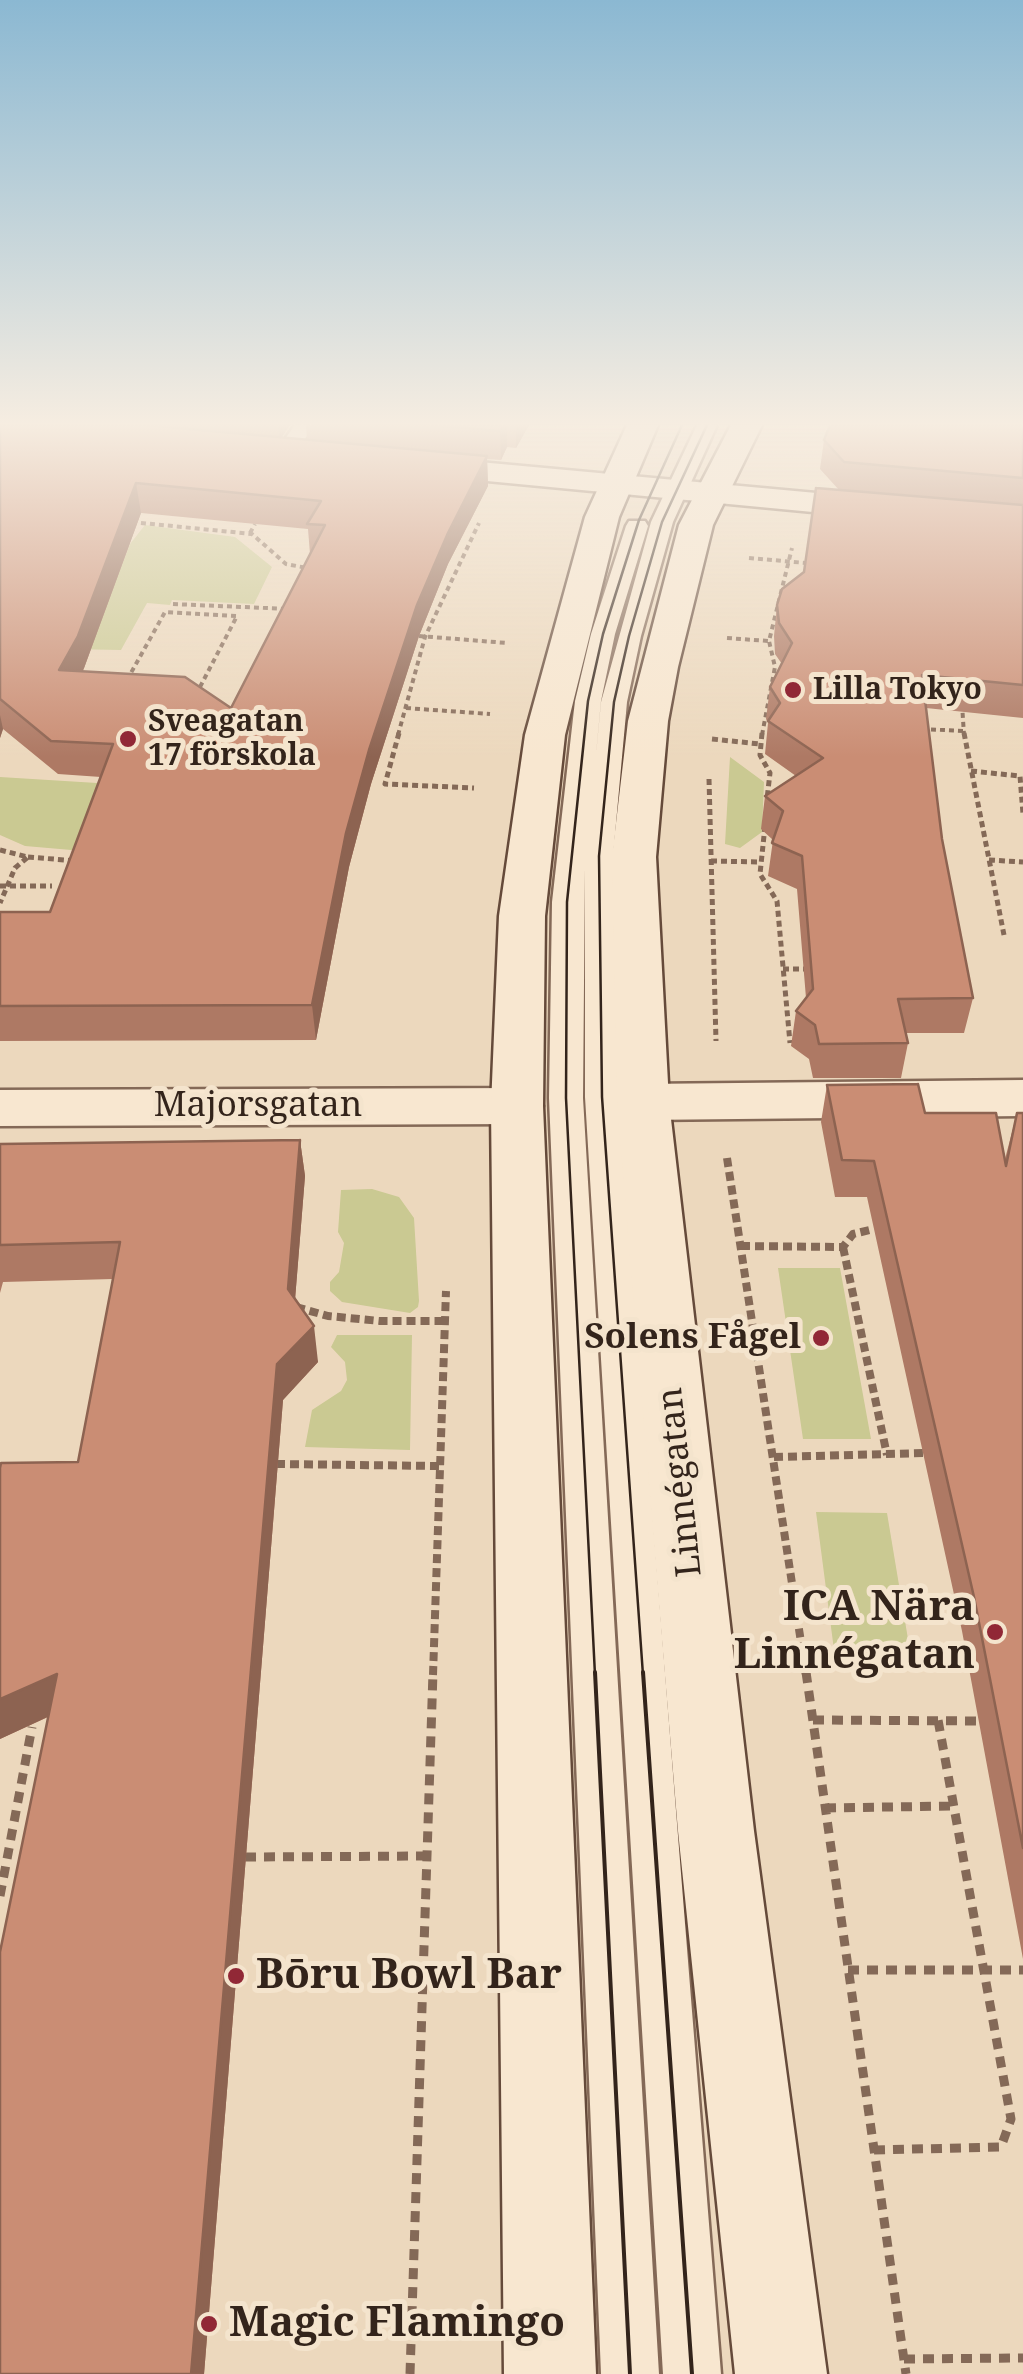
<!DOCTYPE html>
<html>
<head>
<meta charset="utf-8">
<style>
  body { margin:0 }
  canvas { display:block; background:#ecd8bd }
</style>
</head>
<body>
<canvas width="1023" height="2374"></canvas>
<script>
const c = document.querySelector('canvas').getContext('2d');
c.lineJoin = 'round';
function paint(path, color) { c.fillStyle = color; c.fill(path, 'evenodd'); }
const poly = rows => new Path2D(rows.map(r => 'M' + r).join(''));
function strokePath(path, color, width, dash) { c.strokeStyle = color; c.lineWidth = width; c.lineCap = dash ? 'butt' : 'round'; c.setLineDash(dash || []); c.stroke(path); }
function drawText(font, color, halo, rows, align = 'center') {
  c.font = font + ' "Noto Serif",serif'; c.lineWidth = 10; c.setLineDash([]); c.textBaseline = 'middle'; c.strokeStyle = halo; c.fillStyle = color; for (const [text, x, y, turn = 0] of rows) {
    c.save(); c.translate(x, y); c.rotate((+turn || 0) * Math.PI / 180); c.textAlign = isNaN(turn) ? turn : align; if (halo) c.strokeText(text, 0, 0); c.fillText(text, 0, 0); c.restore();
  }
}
const green = poly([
  [145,525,235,537,272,567,254,604,172,600,170,605,147,603,121,650,66,649,119,572,130,544],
  [730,757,764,782,762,832,740,848,725,844],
  [0,777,178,788,83,851,25,846,0,835],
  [372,1189,399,1197,414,1218,419,1301,418,1307,410,1313,342,1302,330,1291,330,1282,339,1272,344,1243,338,1232,341,1190],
  [778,1268,840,1268,871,1439,803,1439],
  [337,1335,412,1335,410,1450,305,1447,312,1410,341,1391,347,1380,345,1362,331,1347],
  [816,1512,887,1513,910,1651,834,1650]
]);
const pathFar3 = poly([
  [132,522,252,534,286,564,307,568],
  [250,533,255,524],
  [749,558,806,563],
  [173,604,289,609],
  [419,636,507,643],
  [727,638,769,641],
  [127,680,165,612,237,616,200,687,193,686],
  [962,704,964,735],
  [406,708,490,714],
  [922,729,963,731],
  [398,735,425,637,479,523],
  [762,735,775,667,769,641,792,548]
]);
const pathFar2 = poly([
  [399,733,385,784,474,788],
  [762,733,760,755,770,773,767,799],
  [964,733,1004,935],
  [712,739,760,744],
  [971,771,1020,776,1023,814],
  [709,779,716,1041],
  [765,826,760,874,777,901,790,1043],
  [0,850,28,857,15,868,0,903],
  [28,857,77,861],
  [989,860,1023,862],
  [711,861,761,862],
  [0,886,52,886],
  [783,969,804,969]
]);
const pathFar1 = poly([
  [727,1158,806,1675],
  [741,1246,843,1247,853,1234,874,1229],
  [843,1247,887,1455],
  [296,1307,328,1316,380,1321,445,1321],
  [774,1457,925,1453],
  [276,1464,440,1466],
  [433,1675,446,1291]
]);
const path = poly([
  [806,1672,906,2374],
  [813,1720,978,1721],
  [825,1808,953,1806],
  [245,1857,428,1856],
  [0,1896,32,1727],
  [848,1970,1023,1970],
  [874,2150,1001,2147,1011,2119,938,1720],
  [904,2359,1023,2358],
  [410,2374,433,1672]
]);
const lane = poly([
  [295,425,309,425,312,429,291,458,277,458,274,454,295,425],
  [697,425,717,425,673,522,641,636,627,702,613,856,619,1097,721,2374,663,2374,585,1097,585,868,583,1098,659,2374,601,2374,549,1098,552,902,575,701,591,634,626,526,629,521,645,521,648,526,615,634,601,701,595,765,601,702,651,522,697,425]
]);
const street = poly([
  [414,456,1023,512,1023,532,403,473,398,466,403,459,414,456],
  [1023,1080,1023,1116,643,1120,625,1114,617,1102,625,1090,643,1084,1023,1080],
  [517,1088,536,1093,543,1106,536,1119,517,1124,0,1126,0,1090,517,1088]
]);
const secondary = poly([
  [627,425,658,425,619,517,565,735,545,916,543,1106,596,2374,504,2374,491,1106,499,916,525,735,585,517,627,425],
  [731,425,762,425,713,525,678,667,668,721,656,857,669,1102,754,1831,827,2374,735,2374,678,1831,617,1102,612,857,628,721,679,525,731,425]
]);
const tramFar1 = poly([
  [595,1675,566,1098,567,902,588,701,603,634,639,520,682,425],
  [643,1675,602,1097,599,856,614,702,629,636,662,522,707,425]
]);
const tram = poly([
  [595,1672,630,2374],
  [643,1672,692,2374]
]);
const wall = poly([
  [0,425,290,425,281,437,307,440,306,425,529,425,516,448,507,447,501,460,487,459,488,486,448,564,419,636,371,784,349,867,316,1040,0,1041,0,912,50,912,101,777,58,774,3,729,0,738],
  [141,513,308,529,310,554,231,708,83,671],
  [1023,425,1023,718,926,708,942,839,973,998,964,1033,906,1033,908,1043,901,1078,813,1078,809,1059,791,1046,796,1011,806,998,797,889,768,876,773,840,761,829,765,796,796,776,765,754,768,723,766,719,770,687,782,664,775,654,774,636,777,605,804,572,839,490,820,469,824,440],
  [827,1085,925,1113,1005,1159,1017,1113,1023,1113,1023,1959,962,1631,867,1197,835,1197,821,1122],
  [300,1140,305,1176,295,1299,318,1362,283,1400,204,2374,0,2374,48,1717,0,1739,0,1468,78,1462,113,1279,3,1282,0,1293,0,1144]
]);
const shadedWall = poly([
  [278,425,290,425,280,440],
  [504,425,507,425,507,447,501,460,500,431],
  [516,425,529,425,516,448],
  [487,456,488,486,448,564,419,636,371,784,349,867,316,1040,312,1005,346,833,369,750,417,605,448,533],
  [136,483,141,513,84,668,66,702,59,670],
  [0,715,3,729,0,738],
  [300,1140,305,1176,293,1325,288,1289],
  [314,1326,318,1362,283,1400,204,2374,191,2374,277,1364],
  [57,1674,69,1707,0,1739,0,1699]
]);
const building = poly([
  [0,425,145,425,487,456,448,533,417,605,369,750,346,833,312,1005,0,1006,0,912,50,912,113,744,51,741,0,699,0,425],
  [136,483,321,501,307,524,325,525,231,708,185,677,59,670,78,636,136,483],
  [431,425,504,425,500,431,431,425],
  [830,425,1023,425,1023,478,844,462,824,440,830,425],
  [816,488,1023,505,1023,685,922,675,942,839,973,998,898,999,908,1043,819,1044,815,1025,796,1011,813,989,802,856,772,843,783,811,765,796,823,758,768,721,780,703,770,687,792,643,779,623,777,605,782,589,804,572,816,488],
  [918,1084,925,1113,996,1113,1006,1166,1017,1113,1023,1113,1023,1848,974,1597,874,1161,842,1160,827,1085,918,1084],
  [300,1140,288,1289,314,1326,277,1364,191,2374,0,2374,0,1952,57,1674,0,1699,0,1468,1,1463,78,1462,120,1242,0,1245,0,1144,300,1140]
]);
const markers = [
  [793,690,10,"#912836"],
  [128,739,10,"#912836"],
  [821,1338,10,"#912836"],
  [995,1632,10,"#912836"],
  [236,1976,10,"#912836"],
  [209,2324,10,"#912836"]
];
const farPoinames = [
  ["Lilla Tokyo",813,690],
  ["Sveagatan",148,722],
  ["17 förskola",148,756]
];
const streetNames = [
  ["Majorsgatan",258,1106],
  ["Linnégatan",681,1482,-96]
];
const poiNames = [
  ["Solens Fågel",801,1338]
];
const nearPoinames = [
  ["ICA Nära",975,1608,"right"],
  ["Linnégatan",975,1656,"right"],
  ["Bōru Bowl Bar",256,1976],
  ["Magic Flamingo",229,2324]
];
paint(green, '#cac992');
strokePath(lane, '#846957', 5);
strokePath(street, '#846957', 5);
strokePath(secondary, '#654a3a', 5);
strokePath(pathFar3, '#846957', 4, [5, 4]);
strokePath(pathFar2, '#846957', 5, [6, 4]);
strokePath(pathFar1, '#846957', 8, [9, 5]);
strokePath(path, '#846957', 9, [11, 8]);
paint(lane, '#f8e7d0');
paint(street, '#f8e7d0');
paint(secondary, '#f8e7d0');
strokePath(tramFar1, '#33241b', 2.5);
strokePath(tram, '#33241b', 4);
paint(wall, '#ae7964');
paint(shadedWall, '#8d6351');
paint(building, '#ca8d74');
strokePath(building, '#8d6351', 2.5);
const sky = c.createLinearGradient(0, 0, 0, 757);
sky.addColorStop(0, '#8bb8d2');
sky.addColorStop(0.56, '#f6ede1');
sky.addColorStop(1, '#f6ede100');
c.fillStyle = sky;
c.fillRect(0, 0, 1023, 757);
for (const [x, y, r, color] of markers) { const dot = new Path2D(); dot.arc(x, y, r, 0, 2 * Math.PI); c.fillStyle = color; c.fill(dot); strokePath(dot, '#f4e4cd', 4); }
drawText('bold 30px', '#33241b', '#f4e4cd', farPoinames, 'left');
drawText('35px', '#33241b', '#f4e4cd', streetNames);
drawText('bold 35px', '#33241b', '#f4e4cd', poiNames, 'right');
drawText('bold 42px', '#33241b', '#f4e4cd', nearPoinames, 'left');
</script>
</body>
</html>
